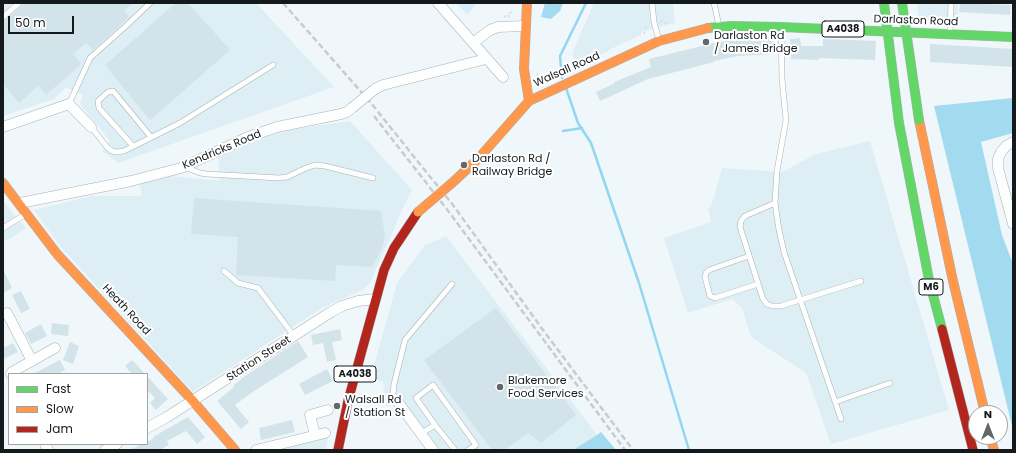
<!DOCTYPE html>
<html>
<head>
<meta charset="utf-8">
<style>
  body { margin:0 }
  #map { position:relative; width:1016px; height:453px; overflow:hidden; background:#f0f7fa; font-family:Poppins,sans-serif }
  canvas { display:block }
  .frame { position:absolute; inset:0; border:4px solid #141a1c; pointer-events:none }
  .legend { position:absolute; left:8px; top:373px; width:140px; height:72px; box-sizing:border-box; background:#fff; border:1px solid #a1a3a4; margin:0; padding:5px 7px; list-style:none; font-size:12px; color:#141a1c }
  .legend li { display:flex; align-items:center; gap:8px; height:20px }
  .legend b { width:20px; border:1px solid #a1a3a4 }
  .north { position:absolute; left:968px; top:405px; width:40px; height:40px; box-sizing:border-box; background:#fff; border:1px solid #a1a3a4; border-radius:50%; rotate:0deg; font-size:11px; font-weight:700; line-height:16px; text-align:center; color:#141a1c }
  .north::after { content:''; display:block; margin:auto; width:14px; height:18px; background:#61676a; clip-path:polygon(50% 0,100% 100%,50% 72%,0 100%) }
  .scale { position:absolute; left:8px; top:16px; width:66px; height:18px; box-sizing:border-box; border:2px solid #141a1c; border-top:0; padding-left:5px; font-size:12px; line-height:14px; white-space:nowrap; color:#141a1c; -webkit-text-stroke:3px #fff; paint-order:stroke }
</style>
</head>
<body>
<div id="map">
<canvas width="1016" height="453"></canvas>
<div class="frame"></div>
<ul class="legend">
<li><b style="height:5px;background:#63d668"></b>Fast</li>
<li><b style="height:5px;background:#ff974d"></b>Slow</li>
<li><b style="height:5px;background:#b3261e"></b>Jam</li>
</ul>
<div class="north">N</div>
<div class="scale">50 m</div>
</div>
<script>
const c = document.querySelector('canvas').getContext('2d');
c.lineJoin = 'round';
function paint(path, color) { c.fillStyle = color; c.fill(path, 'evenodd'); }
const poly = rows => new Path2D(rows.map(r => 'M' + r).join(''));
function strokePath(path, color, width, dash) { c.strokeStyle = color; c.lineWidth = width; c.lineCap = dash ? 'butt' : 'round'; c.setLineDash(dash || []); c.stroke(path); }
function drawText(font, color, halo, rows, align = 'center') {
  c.font = font + ' Poppins,sans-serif'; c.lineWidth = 4; c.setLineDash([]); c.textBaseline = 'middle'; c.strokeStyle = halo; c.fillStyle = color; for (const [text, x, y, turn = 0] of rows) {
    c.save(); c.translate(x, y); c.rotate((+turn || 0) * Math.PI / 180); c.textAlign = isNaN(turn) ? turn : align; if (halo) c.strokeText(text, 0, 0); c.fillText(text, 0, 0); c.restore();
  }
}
const built = poly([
  [3,3,256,3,334,87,118,163,102,151,110,141,80,104,83,95,66,87,54,99,3,116],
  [594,3,673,3,675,23,643,31,640,35,613,48,578,68,572,53],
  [917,3,958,3,958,21,919,19],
  [350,121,412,190,401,212,392,234,370,283,364,289,322,308,193,392,60,246,34,210,91,196,142,196,140,183,171,176,220,181,218,157,258,139,295,129],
  [870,141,949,410,831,444,806,373,751,337,742,308,732,299,688,313,664,238,711,222,708,208,711,207,722,168,782,172,816,154],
  [3,201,26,228,8,240,3,241],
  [446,236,597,435,574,450,440,450,401,399,386,407,383,382,371,377,397,283,424,246],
  [328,437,326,450,279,450,291,447]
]);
const green = poly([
  [456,3,476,3,468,15]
]);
const forest = poly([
  [545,3,563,3,560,11,551,19,541,17],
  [1013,98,1013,133,981,142,1002,235,1013,264,1013,430,934,106],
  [601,432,616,450,573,450,597,435]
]);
const stream = poly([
  [562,78,560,56,586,3],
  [566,88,578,123,591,143,639,283,689,450],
  [563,131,582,128]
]);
const building = poly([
  [25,3,133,3,124,11,129,17,93,50,86,43,73,54,81,64,46,95,38,86,19,103,3,84,3,22],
  [176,3,188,3,230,50,150,120,105,65],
  [960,3,1011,5,1010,15,959,12],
  [772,36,773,54,738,56,714,61,714,62,648,79,600,101,596,92,615,83,614,82,651,67,649,59,714,43,743,38],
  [800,38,801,46,823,46,823,39,876,41,875,60,819,58,819,60,791,59,790,39],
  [930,44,1013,49,1013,67,930,62],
  [194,198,381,211,385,236,383,245,373,267,336,265,335,281,236,275,238,237,191,234],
  [3,269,12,288,3,293],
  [21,291,30,309,21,313,12,295],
  [496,308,576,415,541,443,529,433,504,450,492,450,424,360],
  [52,323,69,325,68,336,51,334],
  [41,324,47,336,31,344,25,333],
  [340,329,342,340,332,342,336,360,327,362,323,343,313,345,311,335],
  [298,341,308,357,251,393,235,405,249,422,241,429,217,401,234,387,233,386,242,378],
  [70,342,79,346,73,364,63,360],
  [13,343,18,352,3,359,3,348],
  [60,360,65,370,57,374,33,374],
  [132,360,145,374,132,374,125,366],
  [327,369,333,381,305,395,299,384],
  [147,376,168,399,156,410,150,403,155,398,147,390],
  [188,417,205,437,197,444,186,431,167,441,169,445,160,450,130,450,142,444,147,444,147,442,154,438,153,437],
  [292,420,295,432,261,440,259,428]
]);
const path = poly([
  [504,17,509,14],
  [509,18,509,14,514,10],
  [660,21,663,21,669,25],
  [644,34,647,25],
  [537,73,538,77,543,81]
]);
const lane = poly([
  [652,3,654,22,659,40],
  [714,3,719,26],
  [3,17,19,3],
  [781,30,782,79,786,120,777,171,775,203,779,230,784,252,841,419],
  [950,32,951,3],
  [69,104,90,58,127,25,150,3],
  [91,127,107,147,112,151,117,152,124,151,180,123,273,65],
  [133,146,99,108,98,101,108,92,113,91,151,137],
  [185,167,200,173,207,174,279,178,287,177,306,168,315,165,325,166,373,178],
  [775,203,745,216,741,221,740,227,763,299,767,304,772,306,781,306,861,281],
  [3,228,26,214],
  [749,256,709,270,706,273,705,277,710,296,715,298,758,284],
  [224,271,238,283,258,288,294,336],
  [397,401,393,394,394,384,405,340,452,284],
  [835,402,890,383],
  [422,433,435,425],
  [455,450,435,425,416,398,433,385,476,445,468,450]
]);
const street = poly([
  [438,3,503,77],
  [473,43,490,30,498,27,525,26],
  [375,89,383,85,482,60,486,58],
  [3,127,69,104,91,127],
  [1013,142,1006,146,1001,152,998,159,998,168,1013,224],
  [20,203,131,181,181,168,248,137,277,127,341,114,347,112,352,108],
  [7,313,32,361],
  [11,374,12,372,55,348],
  [397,401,433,450],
  [147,428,167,417,331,312,342,306,358,301,375,299],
  [315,435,310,415,328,410],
  [45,444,48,450],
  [105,450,117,444],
  [256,450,325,433]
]);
const fast = poly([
  [708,28,731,26,781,27,1013,37],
  [899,123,929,280,942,329]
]);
const slow = poly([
  [527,3,524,69,529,101],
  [919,120,953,281,985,413],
  [3,183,57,254,192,400,235,450],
  [452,183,478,159,529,101,659,41,708,28],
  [990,437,994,450]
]);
const jam = poly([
  [942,329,973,450],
  [338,450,348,401,384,270,394,248,418,212]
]);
const rail = poly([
  [283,3,371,103,427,173,453,205,543,330,633,450],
  [374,116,449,212,625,450]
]);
const streetBridge = poly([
  [352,108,375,89]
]);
const fastBridge = poly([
  [884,3,899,123],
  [902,3,919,120]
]);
const slowBridge = poly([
  [418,212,452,183]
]);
const markers = [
  [706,42,4,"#61676a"],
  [464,165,4,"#61676a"],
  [500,387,4,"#61676a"],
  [337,406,4,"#61676a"]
];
const shields = [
  [843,29,42],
  [931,287,24],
  [355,374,42]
];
const shieldNames = [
  ["A4038",843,29],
  ["M6",931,287],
  ["A4038",355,374]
];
const streetNames = [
  ["Darlaston Road",916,21,2],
  ["Walsall Road",567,70,-24],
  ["Kendricks Road",222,150,-23],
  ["Heath Road",126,310,47],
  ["Station Street",259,359,-33]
];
const poiNames = [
  ["Darlaston Rd",714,36],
  ["/ James Bridge",714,49],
  ["Darlaston Rd /",472,159],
  ["Railway Bridge",472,172],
  ["Blakemore",508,381],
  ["Food Services",508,394],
  ["Walsall Rd",345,400],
  ["/ Station St",345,413]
];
paint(built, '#deeef5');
paint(green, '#d5f0fc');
paint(forest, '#a2daf0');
strokePath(stream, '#92d6f1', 2.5);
paint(building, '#d2e3ea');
strokePath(lane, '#aab0b2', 6);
strokePath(street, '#aab0b2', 11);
strokePath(fast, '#aab0b2', 10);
strokePath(slow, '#aab0b2', 10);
strokePath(jam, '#aab0b2', 10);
strokePath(path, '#dcdedf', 1.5, [3, 2]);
strokePath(lane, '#fdfefe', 5);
strokePath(street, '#fdfefe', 10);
strokePath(fast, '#63d668', 9);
strokePath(slow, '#ff974d', 9);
strokePath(jam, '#b3261e', 9);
strokePath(rail, '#c9cbcc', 2.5, [6, 3]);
strokePath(streetBridge, '#aab0b2', 11, []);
strokePath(fastBridge, '#aab0b2', 10, []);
strokePath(slowBridge, '#aab0b2', 10, []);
strokePath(streetBridge, '#fdfefe', 10);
strokePath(fastBridge, '#63d668', 9);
strokePath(slowBridge, '#ff974d', 9);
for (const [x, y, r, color] of markers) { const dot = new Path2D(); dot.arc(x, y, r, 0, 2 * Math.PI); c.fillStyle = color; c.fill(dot); strokePath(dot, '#fff', 1.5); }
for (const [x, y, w] of shields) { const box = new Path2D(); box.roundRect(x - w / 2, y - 8, w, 16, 3); c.fillStyle = '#fff'; c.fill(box); strokePath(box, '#141a1c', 1); }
drawText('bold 10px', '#141a1c', null, shieldNames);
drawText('11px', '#141a1c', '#fff', streetNames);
drawText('11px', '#141a1c', '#fff', poiNames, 'left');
</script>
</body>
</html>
